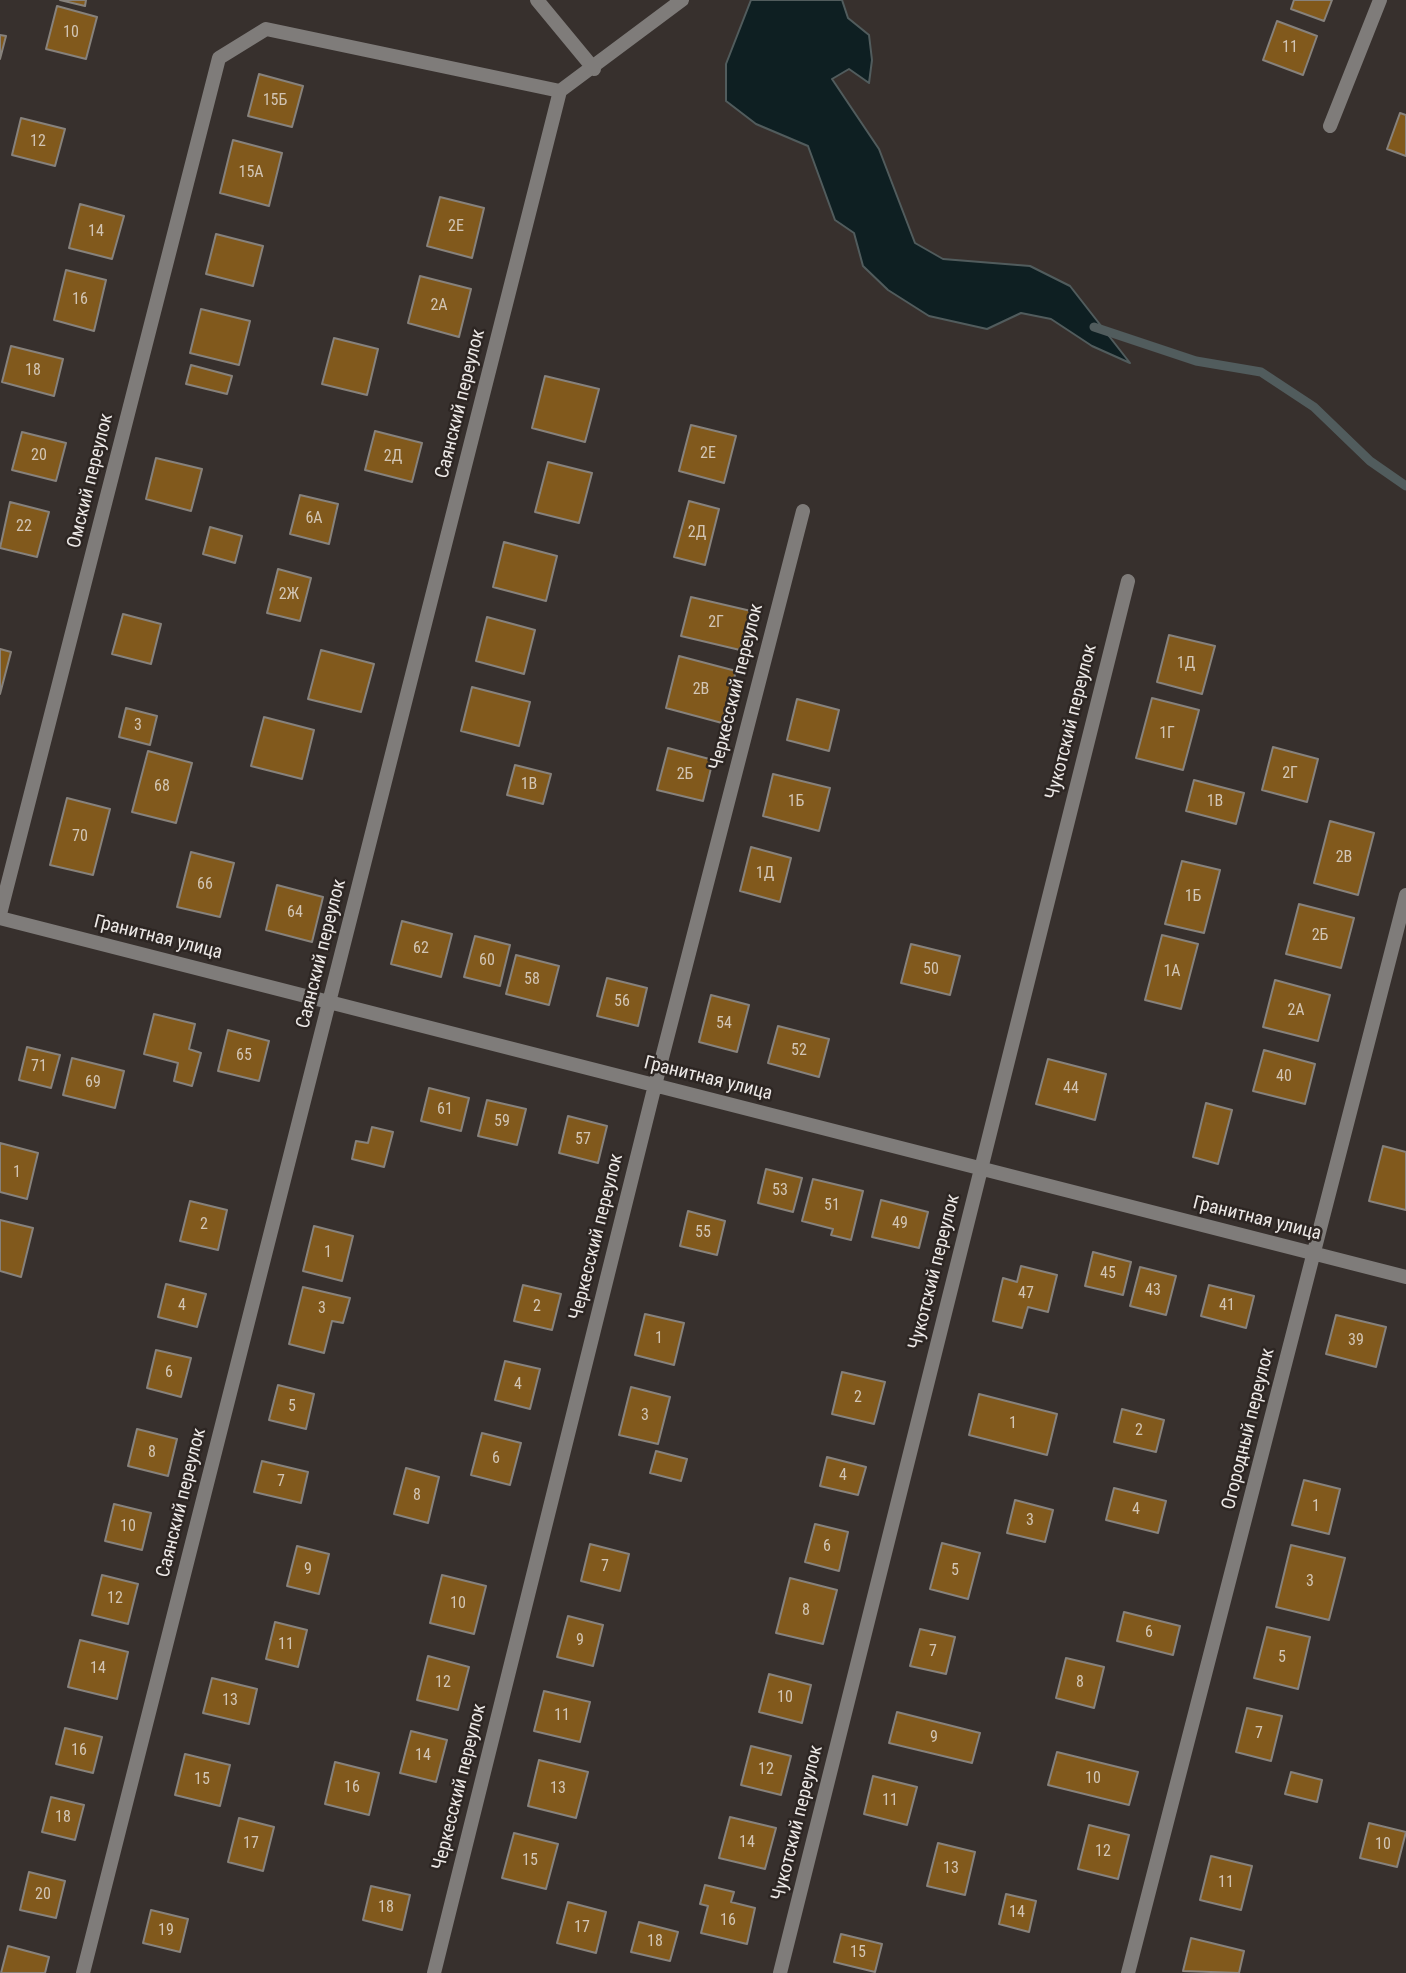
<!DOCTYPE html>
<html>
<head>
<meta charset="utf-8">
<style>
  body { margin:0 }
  canvas { display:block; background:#37302d }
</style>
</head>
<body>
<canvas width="1406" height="1973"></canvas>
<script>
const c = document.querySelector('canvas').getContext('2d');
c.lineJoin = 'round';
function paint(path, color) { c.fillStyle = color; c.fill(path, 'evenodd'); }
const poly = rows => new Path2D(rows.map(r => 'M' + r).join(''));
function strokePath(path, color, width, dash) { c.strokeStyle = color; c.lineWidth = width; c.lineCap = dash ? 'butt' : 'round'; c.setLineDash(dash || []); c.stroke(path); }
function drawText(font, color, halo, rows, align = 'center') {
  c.font = font + ' "Roboto Condensed",sans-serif'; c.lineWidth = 5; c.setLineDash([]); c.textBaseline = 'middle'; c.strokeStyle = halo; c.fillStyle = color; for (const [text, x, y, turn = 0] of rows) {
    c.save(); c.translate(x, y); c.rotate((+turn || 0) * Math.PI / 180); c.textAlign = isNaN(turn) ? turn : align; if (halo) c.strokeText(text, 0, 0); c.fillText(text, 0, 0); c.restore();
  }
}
const water = poly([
  [751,0,842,0,848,18,869,35,872,60,869,83,849,69,832,79,879,149,915,243,943,259,1030,266,1070,286,1130,363,1092,346,1051,319,1021,313,987,329,929,316,888,290,863,266,854,233,835,220,808,146,756,124,726,101,726,64,751,0]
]);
const stream = poly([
  [1094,327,1196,361,1261,372,1314,407,1370,461,1406,486]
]);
const building = poly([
  [60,0,86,0,85,6,60,0],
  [1294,0,1332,0,1324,21,1291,9,1294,0],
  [57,6,97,17,86,59,46,49,57,6],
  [1277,21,1317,36,1303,75,1263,60,1277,21],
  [0,35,6,36,0,59,0,35],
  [259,74,303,86,292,127,248,116,259,74],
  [1400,113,1406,115,1406,156,1387,149,1400,113],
  [21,118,65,129,55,166,12,155,21,118],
  [233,140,282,153,269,206,220,193,233,140],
  [440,197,484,208,472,258,427,246,440,197],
  [80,204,124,216,112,259,69,248,80,204],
  [216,234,263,246,253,286,206,274,216,234],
  [66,270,106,280,94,331,54,320,66,270],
  [420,276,471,289,459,337,408,323,420,276],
  [201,309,250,321,239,365,190,353,201,309],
  [334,338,378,349,367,395,322,384,334,338],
  [11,346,63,359,54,396,2,382,11,346],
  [191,365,232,376,227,394,186,384,191,365],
  [545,376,599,389,585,442,532,428,545,376],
  [691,425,736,436,724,483,679,471,691,425],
  [375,431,422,443,412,482,365,470,375,431],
  [22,432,66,443,56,481,12,470,22,432],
  [156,458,202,469,191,511,146,499,156,458],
  [548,462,592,473,579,523,535,512,548,462],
  [300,495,338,504,329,544,290,534,300,495],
  [689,501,719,509,705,565,674,557,689,501],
  [10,502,49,512,37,557,0,548,10,502],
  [210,527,242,536,235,563,203,554,210,527],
  [504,542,557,556,546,601,493,587,504,542],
  [278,569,311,578,300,621,267,613,278,569],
  [691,597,751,611,740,650,681,636,691,597],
  [123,614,161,624,151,664,112,654,123,614],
  [487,617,535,630,524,674,476,661,487,617],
  [1169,635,1215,646,1202,694,1157,682,1169,635],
  [0,649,11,652,0,694,0,649],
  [321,650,374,664,361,712,308,699,321,650],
  [679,656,736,671,722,723,666,708,679,656],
  [472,687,530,702,519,746,461,731,472,687],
  [1152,698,1199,710,1183,770,1136,758,1152,698],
  [797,699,839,710,829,751,787,740,797,699],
  [126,708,157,716,150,745,119,737,126,708],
  [264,717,314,730,302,779,251,766,264,717],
  [1273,747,1318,759,1307,802,1262,790,1273,747],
  [668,748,713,760,703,801,657,790,668,748],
  [148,751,192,763,176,823,132,812,148,751],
  [515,765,551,774,543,804,507,795,515,765],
  [773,774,830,788,819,831,763,816,773,774],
  [1194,780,1244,793,1236,824,1186,811,1194,780],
  [67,798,110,809,93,875,50,865,67,798],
  [1330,821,1374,833,1358,895,1314,883,1330,821],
  [751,847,791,858,780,902,740,891,751,847],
  [191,852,234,863,220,917,177,907,191,852],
  [1182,861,1220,870,1204,933,1165,924,1182,861],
  [277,885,323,897,312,942,266,930,277,885],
  [1299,904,1354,918,1341,968,1286,954,1299,904],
  [402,921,452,934,441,977,391,964,402,921],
  [1162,935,1198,944,1181,1009,1145,1000,1162,935],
  [475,936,510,945,500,986,464,977,475,936],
  [911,944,960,956,950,995,901,983,911,944],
  [516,955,559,966,549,1005,506,994,516,955],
  [607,978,647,988,638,1026,597,1016,607,978],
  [1275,980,1330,995,1318,1041,1263,1027,1275,980],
  [711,995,749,1005,737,1052,699,1042,711,995],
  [154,1014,195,1024,189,1049,201,1053,192,1086,174,1081,178,1063,144,1054,154,1014],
  [778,1026,829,1039,819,1077,768,1063,778,1026],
  [228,1030,269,1041,259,1081,218,1071,228,1030],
  [27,1047,60,1055,51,1088,19,1080,27,1047],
  [1264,1050,1315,1064,1305,1104,1253,1091,1264,1050],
  [72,1058,124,1071,115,1108,63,1095,72,1058],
  [1048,1059,1106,1074,1095,1120,1036,1104,1048,1059],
  [429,1088,469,1098,461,1131,421,1121,429,1088],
  [487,1100,526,1109,517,1145,478,1136,487,1100],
  [1206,1103,1232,1110,1218,1164,1193,1157,1206,1103],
  [568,1116,607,1126,598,1163,559,1153,568,1116],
  [372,1127,393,1132,384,1167,352,1159,356,1141,368,1143,372,1127],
  [0,1143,38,1153,27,1199,0,1192,0,1143],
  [1383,1146,1406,1152,1406,1210,1369,1201,1383,1146],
  [766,1169,802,1178,793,1212,758,1203,766,1169],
  [813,1179,863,1191,851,1240,831,1235,833,1229,802,1221,813,1179],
  [881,1200,928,1212,919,1248,872,1237,881,1200],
  [190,1201,227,1210,218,1250,180,1241,190,1201],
  [688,1211,725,1221,717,1255,680,1246,688,1211],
  [0,1220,33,1228,21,1277,0,1271,0,1220],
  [314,1226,353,1236,342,1281,303,1271,314,1226],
  [1093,1252,1131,1262,1123,1295,1085,1286,1093,1252],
  [1021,1266,1057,1275,1048,1312,1028,1307,1022,1328,993,1321,1003,1278,1017,1282,1021,1266],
  [1140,1267,1176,1276,1166,1315,1130,1306,1140,1267],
  [166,1284,206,1294,197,1327,158,1317,166,1284],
  [523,1285,561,1294,552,1330,514,1321,523,1285],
  [1209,1285,1254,1296,1246,1328,1201,1316,1209,1285],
  [303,1287,350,1298,343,1323,332,1321,324,1353,289,1344,303,1287],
  [645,1314,684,1323,674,1365,635,1355,645,1314],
  [1336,1315,1386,1327,1376,1367,1326,1354,1336,1315],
  [156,1350,191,1358,181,1397,147,1388,156,1350],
  [505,1361,540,1369,530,1409,495,1400,505,1361],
  [842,1372,885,1382,874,1424,832,1414,842,1372],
  [278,1385,314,1394,306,1429,269,1420,278,1385],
  [631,1387,670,1397,658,1444,619,1435,631,1387],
  [979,1394,1057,1414,1047,1455,969,1435,979,1394],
  [1122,1409,1164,1420,1156,1452,1114,1442,1122,1409],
  [137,1429,177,1439,168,1476,128,1466,137,1429],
  [482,1433,521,1443,510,1485,471,1475,482,1433],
  [656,1451,687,1459,681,1481,650,1473,656,1451],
  [827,1457,866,1467,858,1495,820,1486,827,1457],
  [262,1461,308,1472,301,1503,254,1492,262,1461],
  [406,1468,439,1477,428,1523,394,1514,406,1468],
  [1304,1480,1340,1489,1329,1534,1292,1525,1304,1480],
  [1114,1488,1166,1501,1158,1533,1106,1520,1114,1488],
  [1015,1500,1053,1510,1045,1542,1007,1533,1015,1500],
  [114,1504,151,1513,142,1550,105,1541,114,1504],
  [815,1524,848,1532,839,1571,805,1562,815,1524],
  [942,1543,980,1553,968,1599,930,1589,942,1543],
  [590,1544,629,1554,620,1591,581,1581,590,1544],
  [1291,1545,1345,1558,1329,1620,1276,1607,1291,1545],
  [297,1546,329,1554,319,1594,287,1586,297,1546],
  [102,1575,138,1584,128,1624,92,1615,102,1575],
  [442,1575,486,1586,474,1634,430,1623,442,1575],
  [790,1578,837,1590,823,1644,776,1633,790,1578],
  [1124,1612,1180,1626,1173,1655,1117,1641,1124,1612],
  [568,1616,603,1625,593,1666,557,1657,568,1616],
  [275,1622,307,1630,298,1667,266,1659,275,1622],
  [1267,1627,1310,1637,1298,1689,1254,1678,1267,1627],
  [920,1629,955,1637,946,1674,910,1666,920,1629],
  [80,1640,128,1652,117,1699,68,1687,80,1640],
  [428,1656,469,1667,458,1710,417,1700,428,1656],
  [1066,1658,1104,1667,1094,1708,1056,1698,1066,1658],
  [769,1674,811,1685,802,1723,759,1712,769,1674],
  [212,1678,257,1689,249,1724,203,1713,212,1678],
  [544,1691,590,1702,580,1742,534,1731,544,1691],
  [1247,1708,1282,1716,1271,1761,1236,1752,1247,1708],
  [897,1712,980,1733,972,1763,889,1743,897,1712],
  [65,1728,102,1737,93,1773,56,1764,65,1728],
  [411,1731,447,1740,436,1782,400,1773,411,1731],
  [751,1746,791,1756,781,1795,741,1785,751,1746],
  [1057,1752,1138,1772,1129,1805,1048,1785,1057,1752],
  [185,1754,230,1765,220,1806,175,1795,185,1754],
  [539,1760,588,1772,576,1818,528,1806,539,1760],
  [335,1762,379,1773,369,1815,325,1804,335,1762],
  [1291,1772,1322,1780,1317,1802,1285,1794,1291,1772],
  [873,1776,917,1787,907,1825,864,1814,873,1776],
  [51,1797,84,1805,75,1840,42,1832,51,1797],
  [730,1817,776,1828,765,1869,719,1858,730,1817],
  [239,1818,274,1827,263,1871,228,1862,239,1818],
  [1369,1823,1406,1832,1397,1867,1360,1858,1369,1823],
  [1089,1825,1129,1835,1118,1879,1078,1869,1089,1825],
  [514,1833,558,1844,546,1889,502,1878,514,1833],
  [938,1843,975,1852,965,1895,927,1886,938,1843],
  [1211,1856,1252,1866,1241,1910,1200,1900,1211,1856],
  [29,1872,65,1881,56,1918,20,1910,29,1872],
  [705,1885,734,1892,731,1902,755,1908,747,1944,701,1933,708,1906,700,1904,705,1885],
  [371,1886,410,1895,402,1930,363,1920,371,1886],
  [1006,1894,1036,1901,1029,1932,999,1924,1006,1894],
  [568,1902,606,1912,596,1953,557,1943,568,1902],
  [151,1910,188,1919,180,1952,143,1943,151,1910],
  [639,1922,678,1932,670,1961,631,1952,639,1922],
  [841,1934,882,1944,875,1972,834,1962,841,1934],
  [1191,1938,1244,1951,1239,1973,1183,1971,1191,1938],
  [8,1946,49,1957,45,1973,1,1973,8,1946]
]);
const minor = poly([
  [537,0,594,69],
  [1330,126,1380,0],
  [0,914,219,58,266,29,560,91],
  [0,918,1406,1277],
  [83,1973,560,91,682,0],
  [434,1973,655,1085,803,511],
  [780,1973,1128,581],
  [1128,1973,1406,895]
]);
const numberNames = [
  ["10",71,33],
  ["11",1290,48],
  ["15Б",275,101],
  ["12",38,142],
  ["15А",251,173],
  ["2Е",456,227],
  ["14",96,232],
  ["16",80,300],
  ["2А",439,306],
  ["18",33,371],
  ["2Е",708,454],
  ["20",39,456],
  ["2Д",393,457],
  ["6А",314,519],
  ["22",24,527],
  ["2Д",697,533],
  ["2Ж",289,595],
  ["2Г",716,623],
  ["1Д",1186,664],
  ["2В",701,690],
  ["3",138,726],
  ["1Г",1167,734],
  ["2Г",1290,774],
  ["2Б",685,775],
  ["1В",529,785],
  ["68",162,787],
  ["1Б",796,802],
  ["1В",1215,802],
  ["70",80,837],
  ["2В",1344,858],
  ["1Д",765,874],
  ["66",205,885],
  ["1Б",1193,897],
  ["64",295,913],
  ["2Б",1320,936],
  ["62",421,949],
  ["60",487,961],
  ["50",931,970],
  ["1А",1172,972],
  ["58",532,980],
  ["56",622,1002],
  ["2А",1296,1011],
  ["54",724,1024],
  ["52",799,1051],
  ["65",244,1056],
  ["71",39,1067],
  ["40",1284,1077],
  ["69",93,1083],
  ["44",1071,1089],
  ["61",445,1110],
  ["59",502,1122],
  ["57",583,1140],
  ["1",17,1173],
  ["53",780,1191],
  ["51",832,1206],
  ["49",900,1224],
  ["2",204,1225],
  ["55",703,1233],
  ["1",328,1253],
  ["45",1108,1274],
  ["43",1153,1291],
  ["47",1026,1294],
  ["4",182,1306],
  ["41",1227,1306],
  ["2",537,1307],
  ["3",322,1309],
  ["1",659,1339],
  ["39",1356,1341],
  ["6",169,1373],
  ["4",518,1385],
  ["2",858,1398],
  ["5",292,1407],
  ["3",645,1416],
  ["1",1013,1424],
  ["2",1139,1431],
  ["8",152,1453],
  ["6",496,1459],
  ["4",843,1476],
  ["7",281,1482],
  ["8",417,1496],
  ["1",1316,1507],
  ["4",1136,1510],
  ["3",1030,1521],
  ["10",128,1527],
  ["6",827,1547],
  ["7",605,1567],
  ["9",308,1570],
  ["5",955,1571],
  ["3",1310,1582],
  ["12",115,1599],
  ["10",458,1604],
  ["8",806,1611],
  ["6",1149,1633],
  ["9",580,1641],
  ["11",286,1645],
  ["7",933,1652],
  ["5",1282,1658],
  ["14",98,1669],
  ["12",443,1683],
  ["8",1080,1683],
  ["10",785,1698],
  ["13",230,1701],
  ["11",562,1716],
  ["7",1259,1734],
  ["9",934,1738],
  ["16",79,1751],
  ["14",423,1756],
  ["12",766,1770],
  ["10",1093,1779],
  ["15",202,1780],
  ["16",352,1788],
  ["13",558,1789],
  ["11",890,1801],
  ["18",63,1818],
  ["14",747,1843],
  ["17",251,1844],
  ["10",1383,1845],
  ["12",1103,1852],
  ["15",530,1861],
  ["13",951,1869],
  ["11",1226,1883],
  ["20",43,1895],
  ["18",386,1908],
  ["14",1017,1913],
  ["16",728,1921],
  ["17",582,1928],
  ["19",166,1931],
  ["18",655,1942],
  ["15",858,1953]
];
const streetNames = [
  ["Саянский переулок",461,404,-76],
  ["Омский переулок",91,481,-76],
  ["Черкесский переулок",737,687,-76],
  ["Чукотский переулок",1072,722,-76],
  ["Гранитная улица",158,938,14],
  ["Саянский переулок",322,954,-76],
  ["Гранитная улица",708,1079,14],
  ["Гранитная улица",1257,1219,14],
  ["Черкесский переулок",597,1237,-76],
  ["Чукотский переулок",935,1272,-76],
  ["Огородный переулок",1249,1429,-76],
  ["Саянский переулок",182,1503,-76],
  ["Черкесский переулок",460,1787,-76],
  ["Чукотский переулок",798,1823,-76]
];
paint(water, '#0e1f22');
strokePath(water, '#515c5d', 2);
strokePath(stream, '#515c5d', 9);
paint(building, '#81591c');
strokePath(building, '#87827c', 2);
strokePath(minor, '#7f7c7a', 14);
drawText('16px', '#d2c5b4', null, numberNames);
drawText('19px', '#ede9e7', '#2d2623', streetNames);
</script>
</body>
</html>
